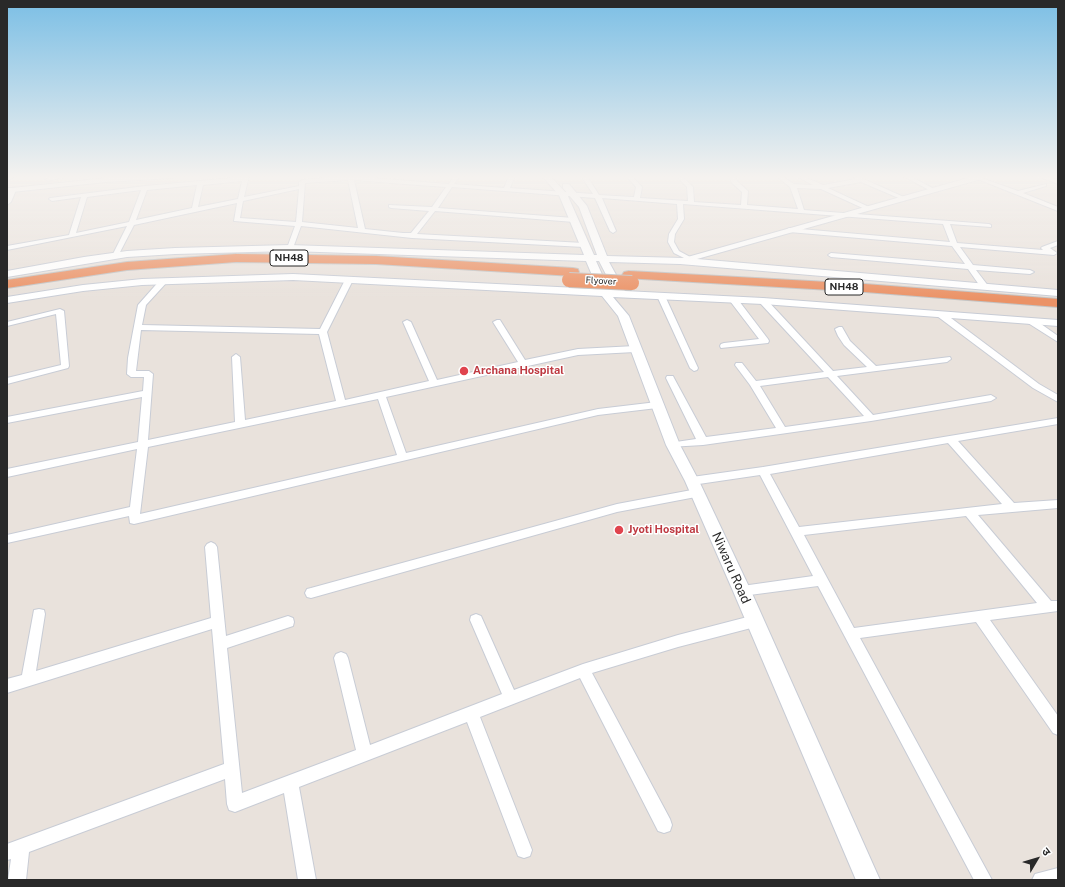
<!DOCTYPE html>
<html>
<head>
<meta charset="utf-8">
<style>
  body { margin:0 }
  #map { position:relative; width:1065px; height:887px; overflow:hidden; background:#e9e2dc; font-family:"Public Sans","Noto Sans Devanagari",sans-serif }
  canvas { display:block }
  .frame { position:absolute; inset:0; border:8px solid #292929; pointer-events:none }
  .north { position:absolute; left:1017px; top:839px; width:40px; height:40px; -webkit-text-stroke:3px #fff; paint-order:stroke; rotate:52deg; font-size:11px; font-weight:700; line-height:16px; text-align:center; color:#292929 }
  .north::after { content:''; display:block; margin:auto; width:14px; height:18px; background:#292929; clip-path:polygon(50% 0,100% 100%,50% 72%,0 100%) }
</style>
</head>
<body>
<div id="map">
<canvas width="1065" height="887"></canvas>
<div class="frame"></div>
<div class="north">उ</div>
</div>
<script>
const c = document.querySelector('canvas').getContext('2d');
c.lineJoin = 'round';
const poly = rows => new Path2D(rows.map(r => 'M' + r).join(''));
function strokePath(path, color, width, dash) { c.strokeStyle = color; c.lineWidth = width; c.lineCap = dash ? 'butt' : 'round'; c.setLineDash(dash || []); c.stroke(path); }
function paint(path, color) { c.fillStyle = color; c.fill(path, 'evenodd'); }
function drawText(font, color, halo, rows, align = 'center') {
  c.font = font + ' "Public Sans",sans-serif'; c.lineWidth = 3; c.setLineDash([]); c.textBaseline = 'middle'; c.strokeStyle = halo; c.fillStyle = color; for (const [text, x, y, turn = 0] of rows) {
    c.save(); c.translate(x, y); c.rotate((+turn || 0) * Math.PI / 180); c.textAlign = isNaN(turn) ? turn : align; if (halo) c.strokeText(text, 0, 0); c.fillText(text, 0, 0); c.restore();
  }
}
const street = poly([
  [8,176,14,176,7,182,7,177,8,176],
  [57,176,67,176,48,181,45,179,57,176],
  [151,176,176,176,173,178,106,182,12,192,9,190,12,188,106,178,151,176],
  [243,176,249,176,244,197,299,186,299,182,302,180,347,176,449,184,454,176,460,176,454,184,504,188,509,176,515,176,510,188,593,194,581,176,587,176,599,195,634,197,636,187,626,176,632,176,642,187,640,198,688,201,687,187,676,176,682,176,693,187,694,202,741,205,742,192,732,183,729,176,735,176,737,181,748,191,747,205,798,209,790,187,776,176,782,176,794,184,813,185,796,176,803,176,823,185,855,179,854,178,857,176,906,198,901,199,861,182,828,188,869,207,870,208,867,210,821,189,797,188,804,210,989,224,991,225,991,227,950,224,957,243,1043,250,1041,248,1042,247,1058,241,1058,245,1050,248,1057,253,1054,255,960,247,973,265,1030,270,1034,272,1030,274,976,270,989,287,985,289,982,289,968,269,831,257,828,255,831,253,965,264,952,246,789,232,786,230,789,228,950,242,943,224,683,204,684,219,675,234,674,242,679,251,692,258,693,259,690,261,674,253,668,242,669,234,678,219,677,204,602,198,616,231,613,233,610,231,595,198,452,187,438,208,574,218,577,220,574,222,435,211,417,234,584,243,587,245,584,247,412,238,301,226,293,248,290,250,287,248,295,226,234,221,237,203,134,225,118,256,115,258,112,256,127,226,7,250,7,246,69,235,81,197,52,201,49,199,50,198,145,186,243,177,243,176],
  [348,180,358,228,302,222,305,183,348,180],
  [354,180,391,183,446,187,432,207,389,205,389,207,391,208,429,211,411,233,403,233,365,229,354,180],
  [242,181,238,199,198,207,203,185,242,181],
  [197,185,192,208,136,220,147,190,197,185],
  [299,189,296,222,240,218,243,201,299,189],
  [141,190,129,222,76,233,87,197,141,190],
  [903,176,910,176,936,190,931,191,903,176],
  [976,176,1018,191,1046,184,1046,186,1023,193,1058,207,1058,211,975,178,976,176],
  [1038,176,1045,176,1058,180,1058,184,1038,176],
  [346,278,349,278,353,280,327,332,345,400,429,381,403,322,407,320,411,322,437,380,518,362,493,322,497,320,500,320,525,360,578,349,635,346,639,349,635,352,578,355,386,397,406,453,598,409,657,402,662,405,657,408,598,415,134,524,130,523,129,516,7,543,7,535,130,507,137,449,7,477,7,469,138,442,142,397,7,423,7,417,143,391,144,377,131,377,127,374,128,358,138,305,161,279,167,279,168,281,146,305,142,325,320,329,346,278],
  [141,330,319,334,336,401,245,420,240,357,236,354,232,357,235,422,148,440,153,374,149,371,136,371,141,330],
  [378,399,397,455,140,514,148,447,378,399],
  [658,294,661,294,665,296,698,368,697,370,694,371,690,368,657,296,658,294],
  [730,297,736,297,768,339,769,341,768,343,721,348,720,346,721,344,724,343,759,339,730,301,730,297],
  [760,299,766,299,833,371,867,367,844,345,838,336,835,329,839,327,842,327,850,341,876,366,950,357,951,359,947,362,837,376,873,415,991,395,996,398,991,401,871,421,703,445,669,447,668,445,669,443,696,439,666,378,667,376,673,376,674,378,706,437,776,428,750,385,735,365,736,363,742,363,756,381,824,372,760,303,760,299],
  [828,377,864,416,785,427,760,386,828,377],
  [60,309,64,311,69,366,68,368,7,384,7,378,61,365,56,314,7,326,7,322,60,309],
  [937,312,943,312,1039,384,1058,395,1058,402,1033,388,937,316,937,312],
  [1028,319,1034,319,1058,336,1058,342,1028,323,1028,319],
  [1058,418,1058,424,958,441,1014,503,1058,500,1058,508,978,515,1051,601,1058,601,1058,611,990,620,1058,716,1058,735,1053,733,976,622,860,638,992,880,974,880,818,586,742,596,738,595,736,591,738,587,742,586,813,576,760,475,692,485,688,484,687,481,688,478,692,477,763,467,1058,418],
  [948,443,1002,504,799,527,770,474,948,443],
  [966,516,1037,603,854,628,804,535,966,516],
  [697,489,701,490,702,493,701,496,617,512,311,598,307,597,305,593,307,589,311,588,617,504,697,489],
  [211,542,215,544,217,547,226,636,288,616,293,618,294,622,293,626,227,648,242,793,356,750,334,658,336,654,341,652,346,654,348,658,370,745,502,694,470,620,471,616,476,614,481,616,514,690,583,664,678,635,755,615,760,617,761,621,760,625,755,627,678,647,592,673,670,819,672,825,670,831,664,833,658,831,580,678,480,717,532,850,530,856,524,858,518,856,467,722,299,787,316,880,298,880,284,793,235,812,229,810,227,804,225,779,29,852,26,880,8,880,11,859,7,860,7,844,224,764,212,629,7,693,7,679,22,675,34,610,39,609,44,610,45,614,36,671,211,618,205,547,207,544,211,542],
  [1058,868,1058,880,1032,880,1035,874,1058,868]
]);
const secondary = poly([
  [542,176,550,176,567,194,594,255,597,255,579,207,563,188,563,184,569,184,587,206,607,256,684,258,975,176,986,176,985,178,697,259,1058,290,1058,296,680,264,609,262,625,291,763,298,1058,320,1058,326,763,304,613,297,629,316,680,445,699,481,751,591,880,880,856,880,733,591,685,481,666,445,618,316,602,296,293,280,142,285,83,291,7,303,7,297,83,285,142,279,293,274,598,289,586,261,290,251,175,254,127,257,7,277,7,271,84,257,127,251,175,248,290,245,584,255,559,195,542,176],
  [596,261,599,261,614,290,609,290,596,261],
  [7,188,15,188,16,190,11,202,7,205,7,188]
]);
const highway = poly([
  [236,254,376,256,573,268,578,269,579,272,578,275,573,276,376,264,236,262,127,270,7,288,7,280,127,262,236,254],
  [629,271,865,284,1058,299,1058,307,865,292,624,278,622,275,624,272,629,271]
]);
const highwayBridge = poly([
  [569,280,632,283]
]);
const markers = [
  [464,371,5,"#e0444e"],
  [619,530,5,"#e0444e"]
];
const farStreetnames = [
  ["Flyover",601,281,3]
];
const shields = [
  [289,258,38],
  [844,287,38]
];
const shieldNames = [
  ["NH48",289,258],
  ["NH48",844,287]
];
const healthNames = [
  ["Archana Hospital",473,371],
  ["Jyoti Hospital",628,530]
];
const nearStreetnames = [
  ["Niwaru Road",731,568,66]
];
strokePath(street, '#c8ccd5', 2);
strokePath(secondary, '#c8ccd5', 2);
strokePath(highway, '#c3c3c3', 2);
paint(street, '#fff');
paint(secondary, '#fff');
paint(highway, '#eb9266');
strokePath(highwayBridge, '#c3c3c3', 16, []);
strokePath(highwayBridge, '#eb9266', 14);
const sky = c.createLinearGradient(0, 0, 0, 300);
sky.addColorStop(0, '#7cbfe5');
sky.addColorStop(0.59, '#f5f2ef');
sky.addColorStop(1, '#f5f2ef00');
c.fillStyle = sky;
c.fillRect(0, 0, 1065, 300);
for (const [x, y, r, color] of markers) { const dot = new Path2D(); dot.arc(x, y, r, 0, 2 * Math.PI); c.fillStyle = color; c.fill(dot); strokePath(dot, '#fff', 1.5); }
drawText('9px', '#292929', '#fff', farStreetnames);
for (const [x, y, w] of shields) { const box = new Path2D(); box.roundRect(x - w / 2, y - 8, w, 16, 3); c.fillStyle = '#fff'; c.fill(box); strokePath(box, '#292929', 1); }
drawText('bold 10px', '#292929', null, shieldNames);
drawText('bold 11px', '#be3a42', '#fff', healthNames, 'left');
drawText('13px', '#292929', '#fff', nearStreetnames);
</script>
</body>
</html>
